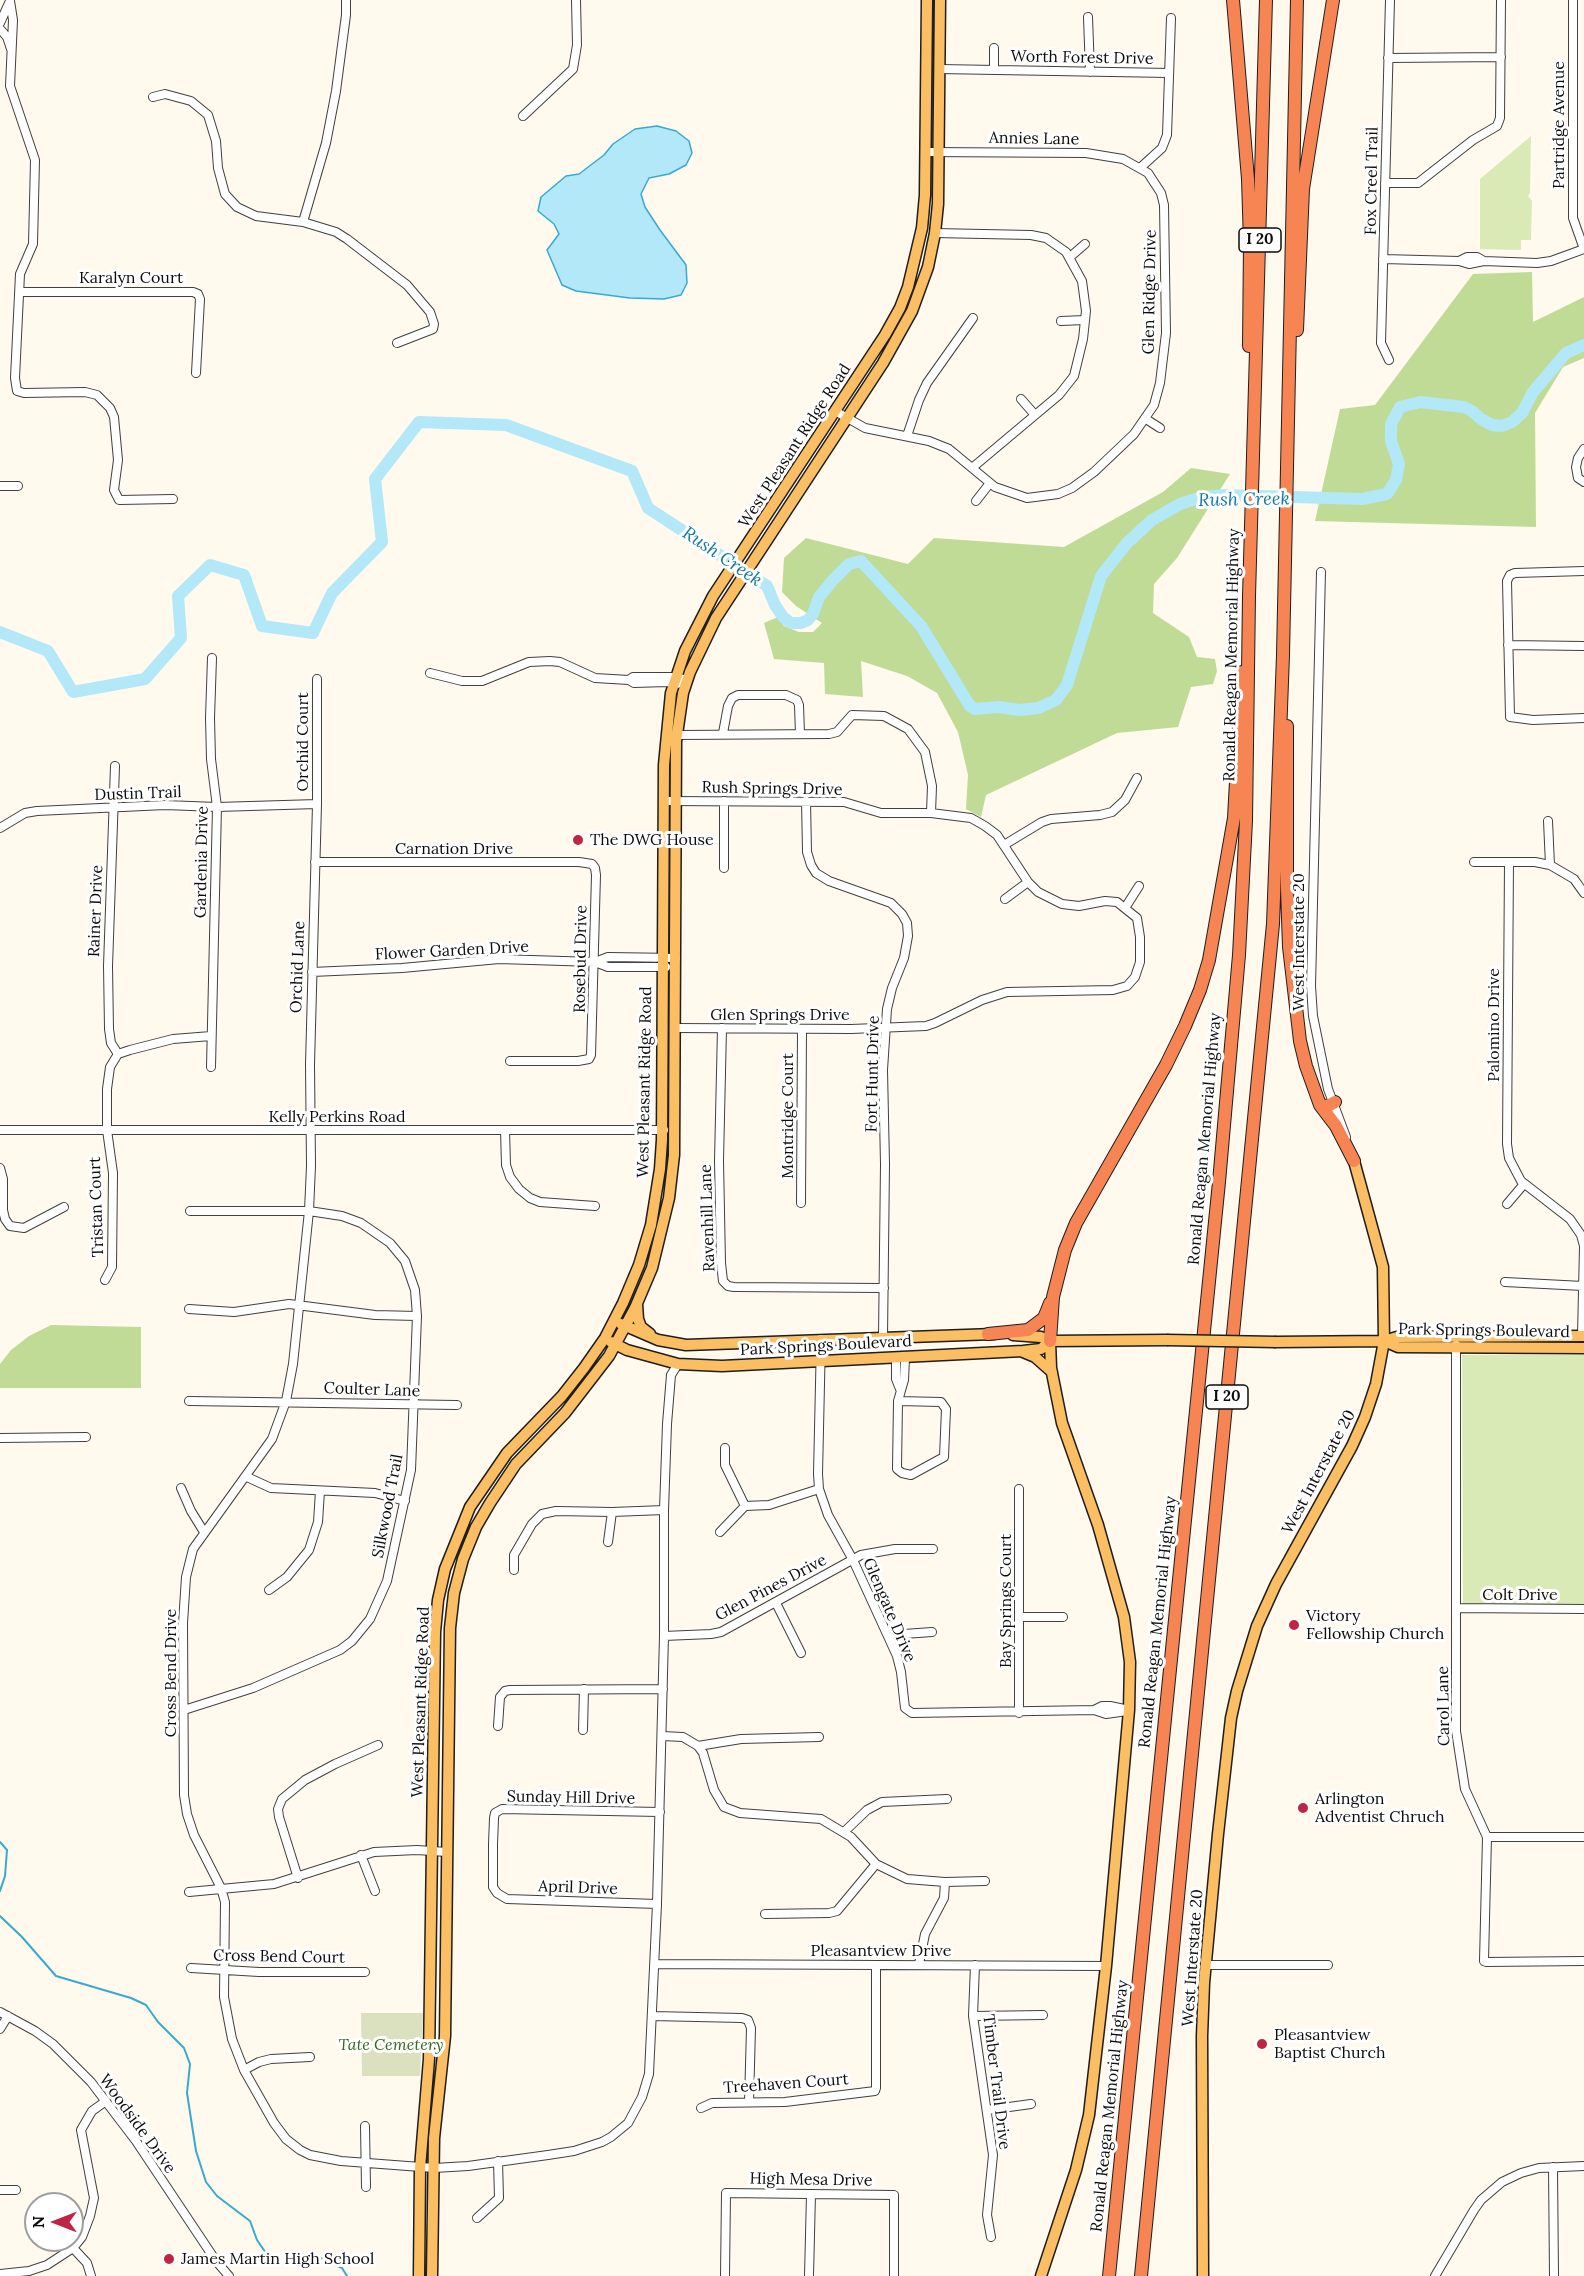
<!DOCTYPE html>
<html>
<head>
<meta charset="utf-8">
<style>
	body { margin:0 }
	#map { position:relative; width:1584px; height:2276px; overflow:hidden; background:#fff9ee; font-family:Lora,serif }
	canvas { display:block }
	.north { position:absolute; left:24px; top:2192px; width:60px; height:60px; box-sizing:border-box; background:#fff; border:2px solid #9e9e9e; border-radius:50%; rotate:270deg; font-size:16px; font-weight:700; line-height:24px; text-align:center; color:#0d0d0d }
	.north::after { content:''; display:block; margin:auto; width:21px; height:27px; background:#c02343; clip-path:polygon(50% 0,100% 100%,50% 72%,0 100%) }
</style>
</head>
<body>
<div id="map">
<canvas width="1584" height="2276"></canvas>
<div class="north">N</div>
</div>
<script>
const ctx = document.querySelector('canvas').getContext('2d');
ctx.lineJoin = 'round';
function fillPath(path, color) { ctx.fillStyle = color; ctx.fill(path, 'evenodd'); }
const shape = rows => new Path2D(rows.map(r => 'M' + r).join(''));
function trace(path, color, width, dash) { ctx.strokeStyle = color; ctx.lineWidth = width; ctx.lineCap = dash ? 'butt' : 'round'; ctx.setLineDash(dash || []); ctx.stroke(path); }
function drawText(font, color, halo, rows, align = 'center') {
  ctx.font = font + ' Lora,serif'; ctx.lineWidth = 6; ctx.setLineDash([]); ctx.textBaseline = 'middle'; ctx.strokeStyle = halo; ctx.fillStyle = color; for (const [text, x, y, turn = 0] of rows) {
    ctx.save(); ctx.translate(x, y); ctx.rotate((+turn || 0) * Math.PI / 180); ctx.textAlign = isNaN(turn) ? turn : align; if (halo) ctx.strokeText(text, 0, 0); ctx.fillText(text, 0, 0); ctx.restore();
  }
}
fillPath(shape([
	[1531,136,1530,193,1528,196,1532,201,1531,240,1521,240,1521,250,1480,249,1480,179],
	[1462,1355,1584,1355,1584,1605,1463,1606]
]), '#d9eab7');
fillPath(shape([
	[1532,272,1533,322,1584,297,1584,358,1563,367,1535,413,1536,527,1315,521,1340,409,1375,405,1473,274],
	[1191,468,1230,474,1177,558,1154,584,1153,613,1189,637,1197,657,1215,659,1217,671,1213,684,1191,687,1178,727,1117,733,986,795,981,817,966,809,968,775,958,732,937,693,907,676,861,661,863,697,825,694,824,663,774,659,764,623,778,617,784,626,799,632,813,632,822,623,796,606,782,592,784,558,806,538,908,564,934,538,1064,547,1163,492],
	[51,1325,141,1327,141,1388,0,1388,0,1364,11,1350,29,1336]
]), '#c0db96');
fillPath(shape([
	[361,2013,423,2013,420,2076,362,2076]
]), '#dbe1bf');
const water = shape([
	[657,126,676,131,689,141,692,153,686,165,669,174,649,178,641,194,645,207,660,230,686,265,687,283,681,295,664,299,630,298,576,291,562,285,547,250,559,234,554,224,538,211,541,197,566,176,579,174,604,155,613,144,635,129,657,126]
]);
fillPath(water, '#b2e8f7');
trace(water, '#37aad0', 1.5);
trace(shape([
	[0,1842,7,1850,5,1876,0,1891],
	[0,1916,22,1937,56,1976,131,1998,146,2005,158,2022,184,2048,190,2064,187,2093,196,2151,206,2182,217,2196,250,2221,257,2240,268,2256,279,2265,303,2257,316,2256,342,2268,347,2276]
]), '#37aad0', 2);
trace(shape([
	[0,632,48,651,73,692,145,679,181,638,178,596,210,565,244,575,262,626,313,633,332,593,382,542,375,479,419,422,506,425,632,471,648,508,767,586,775,605,783,617,791,623,801,623,808,620,813,614,819,597,833,580,849,564,861,561,921,626,970,706,975,709,999,707,1019,710,1038,708,1056,700,1067,685,1101,576,1127,543,1152,520,1180,504,1202,497,1225,495,1362,499,1387,494,1396,480,1399,464,1391,441,1391,424,1400,407,1420,402,1464,407,1472,411,1481,419,1492,425,1502,426,1512,422,1522,413,1533,392,1566,353,1584,345]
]), '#b2e8f7', 12);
const minor = shape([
	[1573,0,1573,218,1584,249],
	[10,1,13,20,10,86,35,160,33,244,20,274,15,378,17,391,24,393,85,392,97,395,110,408,114,417,118,460,114,490,119,500,173,499],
	[1088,17,1090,72],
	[0,23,9,3],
	[0,29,7,37,11,49],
	[994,48,994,70],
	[1388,58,1501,57],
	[939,69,1169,73],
	[153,97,165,94,191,101,208,115,216,141,218,168,225,194,237,207,256,216,303,222,336,232,347,239,407,285,430,312,434,324,433,329,397,343],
	[523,116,573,69,577,45,576,0],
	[1140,168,1162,148,1167,135,1171,18],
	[1385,183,1418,183,1473,140,1497,126,1500,118,1501,0],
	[303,222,326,143,336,91,346,15,346,0],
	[935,233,1031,235,1046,238,1066,252,1082,281,1086,311,1083,339,1074,376,1059,395,972,468],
	[1070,257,1085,244],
	[1383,259,1459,261,1467,257,1477,257,1484,261],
	[1459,261,1469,264,1484,261,1537,263,1551,261,1584,249],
	[20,292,193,292,198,294,200,299,196,373],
	[1061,321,1085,320],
	[1389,360,1381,343,1390,0],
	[1021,399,1035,415],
	[835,411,865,428,929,441,949,449,995,487,1027,498,1058,494,1072,488,1094,472,1134,434,1154,405,1160,383,1166,333,1164,205,1161,193,1148,173,1123,159,1086,153,925,152],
	[1146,419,1160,428],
	[907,436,919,400,927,383,973,318],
	[1584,449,1578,458,1576,467,1578,478,1584,482],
	[0,486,18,486],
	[976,501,990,483],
	[1584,571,1515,573,1510,575,1507,581,1510,717,1533,720,1584,718],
	[1321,572,1311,986,1313,1016,1328,1089,1346,1137],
	[1508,645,1584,646],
	[430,673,462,681,482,681,529,662,550,661,560,662,595,678,629,680,634,683,667,682,677,684],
	[317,679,317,804,310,1064,311,1166,309,1211,293,1364,286,1401,272,1439,193,1549,186,1577,183,1623,184,1795,187,1814,194,1835,221,1888,225,1902,224,1997,232,2039,244,2070,274,2123,286,2139,300,2150,310,2155,341,2161,434,2168,468,2166,548,2155,574,2151,602,2142,611,2137,628,2123,642,2097,649,2074,657,1904,664,1636,664,1510,667,1424,671,1375,678,1364],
	[629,680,633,677,675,677,687,680],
	[723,733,728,706,732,698,738,695,786,695,797,700,799,705,800,734],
	[677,735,829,734,837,732,852,715,884,716,908,729,925,752,932,786,931,813],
	[115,766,108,966,109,1029,111,1043,118,1054],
	[663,801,844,802,881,813,931,813,971,818,985,826,997,835,1028,882,1038,892,1062,904,1079,906,1105,901,1117,902,1137,918,1140,937,1140,962,1135,977,1127,986,1113,990,1007,992,982,1000,935,1023,926,1026,851,1029,676,1028],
	[724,801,724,868],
	[806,801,807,852,811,865,816,873,829,881,891,903,902,914,907,923,908,936,904,958,892,988,887,1009,883,1070,885,1164,883,1337],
	[1548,821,1550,865],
	[0,828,25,813,37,811,165,805,217,807,317,804],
	[1004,845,1042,822,1051,819,1100,815,1112,812,1125,800,1137,778],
	[315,862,579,862,592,864,595,868,596,875,591,1055,589,1059,578,1061,510,1061],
	[1474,862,1535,862,1550,865,1574,879,1584,893],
	[1509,862,1507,1144,1509,1158,1521,1181,1570,1219,1581,1235,1584,1246,1582,1336],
	[1005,899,1028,882],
	[1125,908,1139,886],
	[595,962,608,957,676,958],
	[312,972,402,968,499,959,595,962,608,967,666,967],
	[722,1028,719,1161,721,1263,723,1281,728,1286,734,1287,884,1288],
	[211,1067,217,807,211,759,210,718,212,658],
	[0,1130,664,1130],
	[505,1130,506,1165,510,1177,519,1189,530,1198,540,1202,595,1206],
	[0,1168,3,1179,3,1210,5,1219,10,1226,24,1228,64,1207],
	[801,1203,802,1029],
	[1507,1204,1524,1184],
	[105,1280,112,1267,113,1173,107,1130,107,1089,110,1067,118,1054,130,1050,173,1039,211,1036],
	[1505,1282,1583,1286],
	[189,1309,234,1312,289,1304,375,1315,417,1316],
	[821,1339,818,1474,819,1489,828,1515,853,1560,897,1656,901,1672,905,1708,912,1713,1094,1710,1102,1706,1110,1706,1129,1710],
	[1456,1345,1456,1731,1465,1789,1487,1837,1484,1961],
	[896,1358,896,1379,900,1389],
	[189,1401,457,1405],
	[898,1401,941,1402,946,1409,944,1457,911,1475,902,1473,897,1469,898,1401,904,1380,905,1358],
	[0,1438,86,1437],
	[725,1448,725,1465,745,1506],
	[247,1477,271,1488,375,1493,405,1501],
	[181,1488,191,1511,204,1532],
	[1019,1489,1019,1713],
	[745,1506,769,1505,819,1489],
	[720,1532,745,1506],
	[608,1542,612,1512],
	[514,1570,514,1555,532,1524,542,1514,556,1511,612,1512,664,1510],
	[269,1590,287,1577,309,1550,318,1522,320,1491],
	[776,1603,801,1653],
	[1457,1608,1584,1609],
	[1019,1617,1063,1617],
	[664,1636,711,1634,721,1632,861,1555,895,1549,933,1549],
	[890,1638,904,1634,932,1632],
	[184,1710,253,1688,340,1650,352,1641,370,1619,387,1581,411,1470,417,1316,415,1290,405,1261,390,1243,361,1223,342,1216,309,1211,190,1211],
	[1094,1710,1106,1714,1127,1711],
	[498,1726,500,1697,505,1691,510,1690,663,1689],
	[583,1730,584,1689],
	[662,1736,683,1737,698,1746,703,1753,714,1790,724,1807,740,1813,821,1819,851,1837,876,1864,907,1879,945,1882,985,1881],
	[698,1746,741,1739,819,1737],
	[844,1832,867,1810,882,1802,947,1799],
	[1487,1837,1584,1837],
	[361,1855,375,1891],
	[298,1878,279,1817,278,1809,282,1799,305,1780,335,1764,378,1745],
	[189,1892,274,1884,374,1852,417,1850,447,1852],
	[657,1904,507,1899,497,1893,493,1887,493,1844,494,1818,495,1813,502,1809,660,1812],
	[765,1914,829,1913,837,1911,876,1864],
	[1486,1962,1584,1961],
	[655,1964,1106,1966],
	[919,1964,925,1934,944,1898,945,1882],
	[975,1965,973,2016,993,2155,987,2215,991,2237],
	[1205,1965,1328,1965],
	[191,1968,259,1972,365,1972],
	[0,2012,35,2031,53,2044,91,2082,136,2141,216,2261,229,2276],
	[652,2016,742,2018,748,2020,751,2028,749,2102],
	[973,2016,1043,2015],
	[0,2029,8,2016],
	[244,2070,259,2062,271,2059,310,2057],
	[701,2108,712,2103,785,2102,875,2091,876,2088,876,1965],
	[987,2110,1031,2104],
	[365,2126,366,2187],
	[1553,2167,1554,2276],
	[0,2190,16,2190],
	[477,2218,499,2198,498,2161],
	[73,2248,87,2263,91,2276],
	[0,2274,29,2271,47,2265,73,2248,82,2237,90,2216,94,2198,81,2130,92,2111,106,2101],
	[725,2276,726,2193,894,2195,894,2276],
	[809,2276,811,2194],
	[1435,2276,1474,2210,1481,2200,1502,2182,1521,2173,1539,2168,1584,2166]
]);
const major = shape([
	[637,1304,638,1319,641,1327,650,1334],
	[621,1324,658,1340,686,1345,994,1334],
	[1013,1335,1041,1337,1050,1341,1167,1340],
	[1384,1341,1398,1347,1584,1348],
	[611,1342,627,1350,678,1364,722,1366,1023,1351,1041,1349,1050,1341],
	[1276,1342,1384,1341,1397,1337,1584,1336],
	[1023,1352,1035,1357,1052,1372],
	[419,2276,420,2168,429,2059,435,1632,438,1600,445,1569,470,1507,507,1453,562,1396,584,1368,605,1338,623,1303,639,1265,651,1225,660,1169,662,1140,664,765,671,693,685,651,713,596,885,335,900,308,908,287,922,228,925,195,927,0],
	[432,2276,434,2138,445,2036,450,1628,454,1593,463,1559,476,1527,490,1503,516,1464,565,1413,609,1356,635,1308,652,1268,669,1198,674,1155,676,741,683,693,690,672,716,618,883,363,912,311,928,267,935,233,938,204,940,0],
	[1041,2276,1076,2170,1089,2115,1106,1966,1129,1710,1130,1662,1124,1617,1098,1525,1062,1423,1051,1368,1050,1341],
	[1203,2276,1202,2036,1204,1983,1218,1834,1231,1718,1237,1691,1257,1626,1276,1584,1352,1446,1365,1417,1376,1384,1384,1341,1383,1267,1354,1161]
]);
const highway = shape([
	[1233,0,1248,179,1250,243,1249,346],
	[1297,330,1303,189,1333,0],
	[1287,726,1287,889,1289,947,1300,1041,1306,1066,1320,1105,1336,1126,1354,1161],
	[1320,1105,1328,1106,1335,1102],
	[988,1334,1028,1330,1044,1318,1050,1303],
	[1050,1341,1053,1297,1065,1250,1076,1223,1166,1065,1185,1026,1200,990,1209,960,1234,818,1242,672],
	[1109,2276,1219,1182,1239,955,1246,821,1249,596,1266,0],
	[1141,2276,1273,924,1283,655,1297,0]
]);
trace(minor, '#404040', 10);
trace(major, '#1e1e1e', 13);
trace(highway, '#1e1e1e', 14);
trace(minor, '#fff', 8);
trace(major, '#fbbe62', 10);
trace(highway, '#f78554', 12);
const majorBridge = shape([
	[1167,1340,1276,1342]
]);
trace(majorBridge, '#1e1e1e', 13, []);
trace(majorBridge, '#fbbe62', 10);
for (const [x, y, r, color] of [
	[578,840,6,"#c02343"],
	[1294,1625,6,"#c02343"],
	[1303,1808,6,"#c02343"],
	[1262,2044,6,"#c02343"],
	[169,2259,6,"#c02343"]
]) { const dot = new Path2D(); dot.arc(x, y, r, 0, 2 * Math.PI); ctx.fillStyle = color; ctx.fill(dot); trace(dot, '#fff', 2); }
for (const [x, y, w] of [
	[1260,240,42],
	[1227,1397,42]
]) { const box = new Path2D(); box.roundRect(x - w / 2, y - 12, w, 24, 4.5); ctx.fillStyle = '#fff'; ctx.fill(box); trace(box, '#0d0d0d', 1.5); }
drawText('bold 15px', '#0d0d0d', null, [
	["I 20",1260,240],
	["I 20",1227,1397]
]);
drawText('16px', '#0d0d0d', '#fff', [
	["Worth Forest Drive",1082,58,1],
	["Partridge Avenue",1559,125,-90],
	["Annies Lane",1034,139,1],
	["Fox Creel Trail",1372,181,-89],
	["Karalyn Court",131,278],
	["Glen Ridge Drive",1150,292,-89],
	["West Pleasant Ridge Road",795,446,-57],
	["Ronald Reagan Memorial Highway",1232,655,-89],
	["Orchid Court",303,742,-90],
	["Rush Springs Drive",772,789,1],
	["Dustin Trail",138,794,-2],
	["Carnation Drive",454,849],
	["Gardenia Drive",202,862,-89],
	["Rainer Drive",96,911,-88],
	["West Interstate 20",1299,942,-90],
	["Flower Garden Drive",452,951,-3],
	["Rosebud Drive",581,959,-89],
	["Orchid Lane",298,967,-88],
	["Glen Springs Drive",780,1015],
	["Palomino Drive",1494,1025,-90],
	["Fort Hunt Drive",873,1074,-89],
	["West Pleasant Ridge Road",645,1082,-89],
	["Montridge Court",788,1116,-90],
	["Kelly Perkins Road",337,1117],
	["Ronald Reagan Memorial Highway",1205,1139,-85],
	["Tristan Court",97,1207,-92],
	["Ravenhill Lane",708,1218,-92],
	["Park Springs Boulevard",1484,1331,1],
	["Park Springs Boulevard",826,1346,-3],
	["Coulter Lane",372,1390,2],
	["West Interstate 20",1319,1472,-62],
	["Silkwood Trail",388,1506,-79],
	["Glen Pines Drive",771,1588,-28],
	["Colt Drive",1520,1595],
	["Bay Springs Court",1006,1601,-90],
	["Glengate Drive",889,1610,67],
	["Ronald Reagan Memorial Highway",1158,1622,-84],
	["Cross Bend Drive",171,1673,-90],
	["West Pleasant Ridge Road",421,1702,-88],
	["Carol Lane",1444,1706,-91],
	["Sunday Hill Drive",571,1798,1],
	["April Drive",578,1888,2],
	["Pleasantview Drive",881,1951],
	["Cross Bend Court",279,1957,1],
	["West Interstate 20",1193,1958,-86],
	["Timber Trail Drive",996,2082,83],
	["Treehaven Court",786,2084,-4],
	["Ronald Reagan Memorial Highway",1110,2106,-84],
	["Woodside Drive",137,2124,54],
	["High Mesa Drive",811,2180,1]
]);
drawText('16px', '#0d0d0d', '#fff', [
	["The DWG House",590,840],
	["Victory",1306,1616],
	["Fellowship Church",1306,1634],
	["Arlington",1315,1799],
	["Adventist Chruch",1315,1817],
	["Pleasantview",1274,2035],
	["Baptist Church",1274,2053],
	["James Martin High School",181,2259]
], 'left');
drawText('italic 16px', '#37671c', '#fff', [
	["Tate Cemetery",391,2045]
]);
drawText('italic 18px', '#147aa2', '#fff', [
	["Rush Creek",1244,500,-1],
	["Rush Creek",722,557,34]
]);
</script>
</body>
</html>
